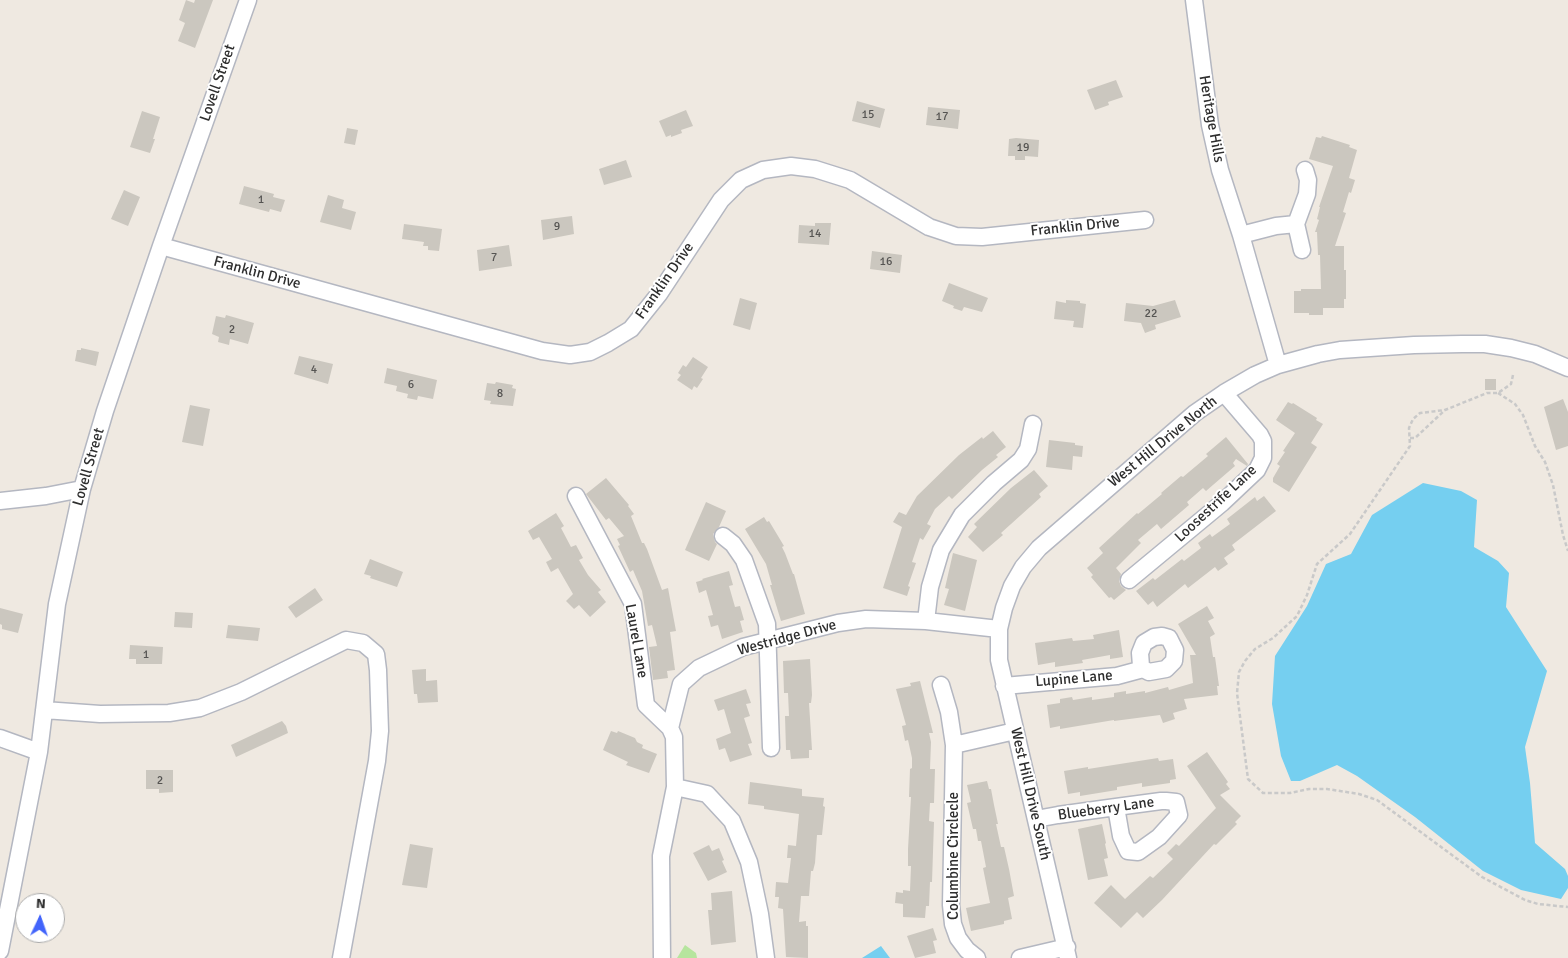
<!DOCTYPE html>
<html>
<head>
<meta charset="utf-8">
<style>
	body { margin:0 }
	#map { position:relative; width:1568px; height:958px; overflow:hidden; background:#efe9e1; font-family:Signika,sans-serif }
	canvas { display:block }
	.north { position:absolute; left:15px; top:893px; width:50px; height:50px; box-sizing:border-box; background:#fff; border:1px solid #ababab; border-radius:50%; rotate:3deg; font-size:14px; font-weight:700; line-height:20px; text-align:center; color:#2e2e2e }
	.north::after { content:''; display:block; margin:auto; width:18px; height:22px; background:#4264fb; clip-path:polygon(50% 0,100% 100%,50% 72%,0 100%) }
</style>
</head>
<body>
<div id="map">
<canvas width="1568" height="958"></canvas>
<div class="north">N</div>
</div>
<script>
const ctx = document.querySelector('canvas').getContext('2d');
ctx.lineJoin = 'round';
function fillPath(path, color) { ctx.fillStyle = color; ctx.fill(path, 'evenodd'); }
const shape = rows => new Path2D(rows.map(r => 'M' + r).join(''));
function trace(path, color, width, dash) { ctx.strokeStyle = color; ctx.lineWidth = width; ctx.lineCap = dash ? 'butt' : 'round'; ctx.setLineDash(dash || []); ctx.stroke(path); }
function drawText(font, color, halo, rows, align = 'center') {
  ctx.font = font + ' Signika,sans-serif'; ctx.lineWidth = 4; ctx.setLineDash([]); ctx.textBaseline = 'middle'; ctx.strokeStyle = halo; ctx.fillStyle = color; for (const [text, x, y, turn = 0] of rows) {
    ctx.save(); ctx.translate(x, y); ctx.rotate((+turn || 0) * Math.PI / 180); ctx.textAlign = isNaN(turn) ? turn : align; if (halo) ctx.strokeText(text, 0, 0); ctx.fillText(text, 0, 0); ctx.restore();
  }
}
fillPath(shape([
	[685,945,696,953,697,958,677,958]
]), '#b6e59e');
fillPath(shape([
	[1423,483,1461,491,1477,500,1474,547,1498,561,1509,573,1506,607,1547,671,1525,747,1530,783,1535,843,1565,869,1568,876,1568,888,1561,899,1521,890,1483,871,1415,817,1357,776,1337,765,1300,781,1291,781,1281,756,1272,704,1275,656,1307,606,1326,564,1351,554,1372,515],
	[881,946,890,958,862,958]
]), '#75cff0');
fillPath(shape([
	[186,0,194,3,195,0,213,0,195,48,178,41,185,23,179,20],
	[1116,80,1123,97,1108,102,1109,105,1095,110,1087,90],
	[857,101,885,109,880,128,852,121],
	[928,107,960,110,958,129,926,125],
	[686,110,693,126,681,130,682,133,671,137,671,135,666,137,659,121],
	[142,111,160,117,153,139,155,139,150,153,130,147],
	[347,128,358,130,355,145,344,143],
	[1322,136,1350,145,1349,147,1357,150,1349,178,1355,180,1351,193,1349,192,1343,212,1346,213,1335,246,1344,246,1344,270,1346,270,1346,299,1344,299,1344,308,1323,308,1323,315,1309,315,1309,313,1294,313,1294,291,1301,291,1301,289,1321,289,1320,255,1318,255,1317,232,1315,232,1319,220,1317,219,1320,207,1319,207,1333,166,1309,159,1316,137,1321,138],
	[1016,138,1039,140,1038,157,1025,156,1025,160,1015,160,1015,156,1008,156,1009,139],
	[626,160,632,177,604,185,599,169],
	[244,186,274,194,273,197,285,200,281,212,270,209,269,212,239,204],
	[124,190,140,197,128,226,111,219],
	[328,195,344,200,342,208,356,212,351,230,320,222],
	[572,216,574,234,543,240,541,220],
	[815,223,831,223,829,245,798,243,799,225,815,226],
	[404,224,442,229,439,251,428,250,428,246,423,246,424,242,402,239],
	[509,245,512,266,479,271,477,250],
	[872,251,902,255,900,273,870,269],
	[949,283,988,298,982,312,964,307,962,311,953,308,954,306,942,301],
	[740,298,757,303,750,330,733,325],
	[1066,300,1080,301,1080,303,1086,304,1083,328,1073,327,1074,321,1054,319,1056,301,1066,303],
	[1175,300,1181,317,1155,325,1156,329,1145,333,1141,323,1124,321,1126,303,1153,306],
	[226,315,254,323,248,344,230,339,229,345,218,342,219,337,212,334,216,316,225,318],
	[81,348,99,352,96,366,75,361,77,350,81,350],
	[299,356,333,364,328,384,294,374],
	[693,357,708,367,701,378,703,379,697,388,694,386,692,390,677,380,681,375,678,373,683,365,686,367],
	[387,368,437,380,433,399,418,396,417,400,407,398,408,394,396,391,397,386,384,383],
	[1485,379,1496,379,1496,390,1485,390],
	[496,382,513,385,512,388,516,389,513,406,490,404,491,401,484,400,487,383,495,384],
	[1563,399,1568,412,1568,446,1556,450,1544,407],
	[1288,402,1292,404,1293,403,1317,418,1316,420,1323,424,1311,443,1317,447,1289,492,1273,482,1273,478,1280,466,1277,464,1285,452,1283,451,1295,433,1276,420],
	[190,405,210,409,203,446,182,442],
	[993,431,1006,447,996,455,998,457,982,470,952,499,949,496,935,509,927,524,931,526,923,540,920,538,912,562,916,563,908,586,910,587,907,596,883,588,902,527,893,522,899,512,906,515,917,496,959,455,982,437,983,439],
	[1226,437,1248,464,1247,466,1236,459,1233,463,1235,466,1206,491,1203,488,1187,502,1189,505,1161,529,1157,524,1138,540,1141,543,1116,568,1121,574,1119,581,1121,586,1126,590,1114,600,1111,597,1109,598,1091,577,1093,575,1087,568,1103,553,1099,548,1137,513,1138,514,1162,494,1161,493,1181,476,1183,477,1208,456,1206,454],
	[1049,440,1075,443,1075,445,1083,446,1082,457,1073,456,1072,470,1046,467],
	[1034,470,1048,486,1039,494,1041,497,1001,533,1003,535,983,552,968,537,977,527,974,524,1011,488],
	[606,478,629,505,628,506,634,514,631,516,642,543,644,543,647,549,662,590,668,588,676,631,670,632,675,670,667,671,668,678,653,680,649,647,657,646,652,625,648,626,642,591,633,570,630,572,618,546,620,545,617,539,624,536,609,518,606,520,586,494],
	[1264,496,1276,511,1232,545,1235,550,1224,558,1228,564,1218,571,1215,567,1188,588,1185,584,1157,607,1153,601,1148,605,1136,591,1153,578,1155,580,1182,559,1184,561,1201,548,1198,543,1210,534,1212,537,1230,524,1227,519,1255,497,1257,501],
	[706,502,726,511,719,527,713,534,715,542,717,544,709,561,685,550],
	[556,513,564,526,561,528,571,547,576,545,583,558,579,560,588,575,601,590,598,592,606,602,590,617,579,605,574,609,566,601,573,594,558,568,551,572,546,562,552,559,539,537,533,540,528,531],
	[764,517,767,522,769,521,784,546,782,547,785,553,793,574,794,574,805,614,781,621,770,585,772,585,766,564,745,529],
	[953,553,977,560,965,611,944,605,949,589,945,588],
	[370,559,403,572,397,587,370,578,371,576,364,574],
	[729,571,733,585,729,586,735,607,740,606,744,620,740,621,743,632,722,639,718,625,711,627,708,616,713,615,706,590,699,593,696,582,703,580,702,579],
	[315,588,323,600,296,618,288,607],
	[1207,606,1214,618,1208,621,1215,634,1210,637,1213,657,1215,657,1219,686,1217,686,1218,695,1184,699,1187,709,1173,713,1175,719,1163,723,1160,715,1114,721,1114,720,1060,729,1060,726,1050,728,1047,705,1060,703,1060,699,1072,697,1073,700,1092,697,1092,700,1114,697,1114,693,1126,691,1126,694,1145,691,1145,693,1168,687,1169,690,1193,683,1190,655,1196,655,1178,624],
	[0,608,23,614,18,633,2,629,2,625,0,624],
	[175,612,193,613,192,628,174,627],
	[228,625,260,628,258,641,226,638],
	[1119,630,1123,657,1110,659,1110,655,1082,660,1083,663,1055,667,1055,662,1038,665,1035,643,1072,638,1073,641,1094,639,1093,635],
	[130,645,163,647,162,664,136,664,136,659,129,659],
	[810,659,812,695,811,703,809,703,812,750,809,750,809,758,791,759,790,750,786,750,785,716,789,716,788,693,784,693,783,661],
	[426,669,426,681,437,680,438,702,418,703,417,694,414,694,412,670],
	[920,681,933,733,929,733,931,742,930,769,935,769,934,803,930,803,929,821,934,822,932,882,930,882,929,906,926,906,925,918,903,917,903,904,895,903,896,892,903,893,903,890,910,891,911,866,908,866,908,849,911,797,909,797,910,769,912,768,912,758,908,740,905,741,902,726,906,725,896,689,911,686,910,683],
	[746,689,751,703,746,704,750,716,744,718,752,743,748,744,752,755,730,762,725,748,719,750,716,739,731,733,724,709,718,711,714,700],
	[282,721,286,726,288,733,236,757,231,745],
	[611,731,617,733,618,731,635,738,637,742,643,745,642,748,657,754,649,773,626,765,628,762,603,750],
	[1207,752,1228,782,1226,784,1230,789,1220,795,1241,816,1235,822,1237,824,1216,845,1214,844,1162,900,1143,918,1137,912,1121,928,1094,903,1111,885,1125,899,1150,876,1153,878,1173,859,1167,853,1176,844,1179,846,1216,808,1187,766],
	[1158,758,1159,761,1173,759,1176,779,1170,780,1170,783,1142,787,1142,783,1117,787,1117,790,1080,796,1080,792,1068,794,1064,771,1088,767,1088,769],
	[146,770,173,770,173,792,159,793,159,789,146,789],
	[987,781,989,789,991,789,994,805,998,824,996,824,1001,847,1004,847,1009,869,1014,896,1008,898,1012,919,1004,921,1004,924,971,931,966,908,990,903,983,868,986,867,981,841,978,841,976,829,973,829,967,803,971,802,967,785],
	[750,782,802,789,802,796,824,798,823,806,825,807,822,835,817,835,815,863,813,871,811,871,809,896,801,896,799,922,806,921,806,926,808,926,808,958,786,957,783,909,778,908,779,897,775,897,776,882,788,883,791,858,787,858,788,845,796,846,799,814,764,809,764,806,748,804],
	[1102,824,1106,843,1105,844,1108,858,1104,859,1108,876,1088,880,1078,829],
	[410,844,433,848,427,888,402,885],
	[709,845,712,851,719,848,724,860,722,861,727,872,708,881,693,853],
	[732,891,736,942,711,945,708,910,712,910,711,893],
	[933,928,937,940,933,941,936,953,915,958,907,936]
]), '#cbc7bf');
const minor = shape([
	[1194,0,1210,125,1220,170,1241,235,1278,365],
	[1296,224,1302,250],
	[1241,235,1276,226,1296,224,1307,194,1308,180,1305,170],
	[161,246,542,351,570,355,590,352,608,343,631,329,659,294,721,200,741,180,763,170,791,166,815,169,850,180,929,227,956,236,982,237,1145,220],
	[576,496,633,604,646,705,670,728],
	[0,501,46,496,82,489],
	[723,536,733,544,744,560,767,624,771,748],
	[1129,580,1222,503,1257,470,1263,458,1263,441,1260,435,1224,393],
	[926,621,930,587,941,550,962,515,994,483,1021,460,1028,449,1033,424],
	[941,685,949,712,954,745],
	[1004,686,1117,676,1143,669,1149,672,1166,669,1174,661,1175,650,1169,638,1162,636,1154,637,1144,643,1140,653,1141,666,1143,669],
	[44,710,100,714,169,713,200,708,241,692,346,640,363,643,376,654,378,670,380,731,377,761,341,958],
	[0,738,39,752],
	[675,787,707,794,732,821,749,862,760,914,766,958],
	[1036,819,1058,815,1116,807,1161,801,1166,801,1176,802,1179,815,1159,837,1138,852,1128,851,1121,836,1116,807],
	[0,951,39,752,57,604,82,489,105,411,161,246,248,0],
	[662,958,661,856,675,787,674,737,670,728,681,684,699,668,743,647,838,623,866,619,926,621,999,629],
	[977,958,967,950,958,938,953,924,951,905,954,745,1015,731],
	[1020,958,1067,947],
	[1068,958,999,660,999,629,1004,608,1012,586,1023,567,1039,548,1195,413,1224,393,1255,375,1278,365,1318,354,1340,350,1414,345,1462,344,1485,344,1511,348,1535,354,1568,368]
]);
trace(minor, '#b4b7c1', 19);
trace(shape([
	[1513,375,1511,384,1498,393,1487,393,1445,410,1420,413,1413,419,1409,428,1410,446,1350,534,1317,564,1307,595,1297,616,1273,638,1255,649,1245,661,1239,672,1237,693,1248,779,1263,793,1290,793,1309,789,1327,789,1359,794,1377,800,1482,877,1525,900,1538,904,1568,907],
	[1498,393,1515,404,1523,415,1535,446,1545,462,1553,485,1563,535,1568,551],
	[1410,438,1415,438,1445,410]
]), '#c9c9c9', 2.5, [4, 2.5]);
trace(minor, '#fff', 16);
drawText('12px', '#555452', null, [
	["15",868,115],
	["17",942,117],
	["19",1023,148],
	["1",261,200],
	["9",557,227],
	["14",815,234],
	["7",494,258],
	["16",886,262],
	["22",1151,314],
	["2",232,330],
	["4",314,370],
	["6",411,385],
	["8",500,394],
	["1",146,655],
	["2",160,781]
]);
drawText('15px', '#2e2e2e', '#fff', [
	["Lovell Street",218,83,-71],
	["Heritage Hills",1211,119,80],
	["Franklin Drive",1075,227,-6],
	["Franklin Drive",257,273,15],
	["Franklin Drive",665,281,-55],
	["West Hill Drive North",1163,442,-39],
	["Lovell Street",89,467,-74],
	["Loosestrife Lane",1216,504,-43],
	["Westridge Drive",787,638,-15],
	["Laurel Lane",636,641,80],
	["Lupine Lane",1074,679,-5],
	["West Hill Drive South",1030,794,77],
	["Blueberry Lane",1106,809,-8],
	["Columbine Circlecle",954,856,-90]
]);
</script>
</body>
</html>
